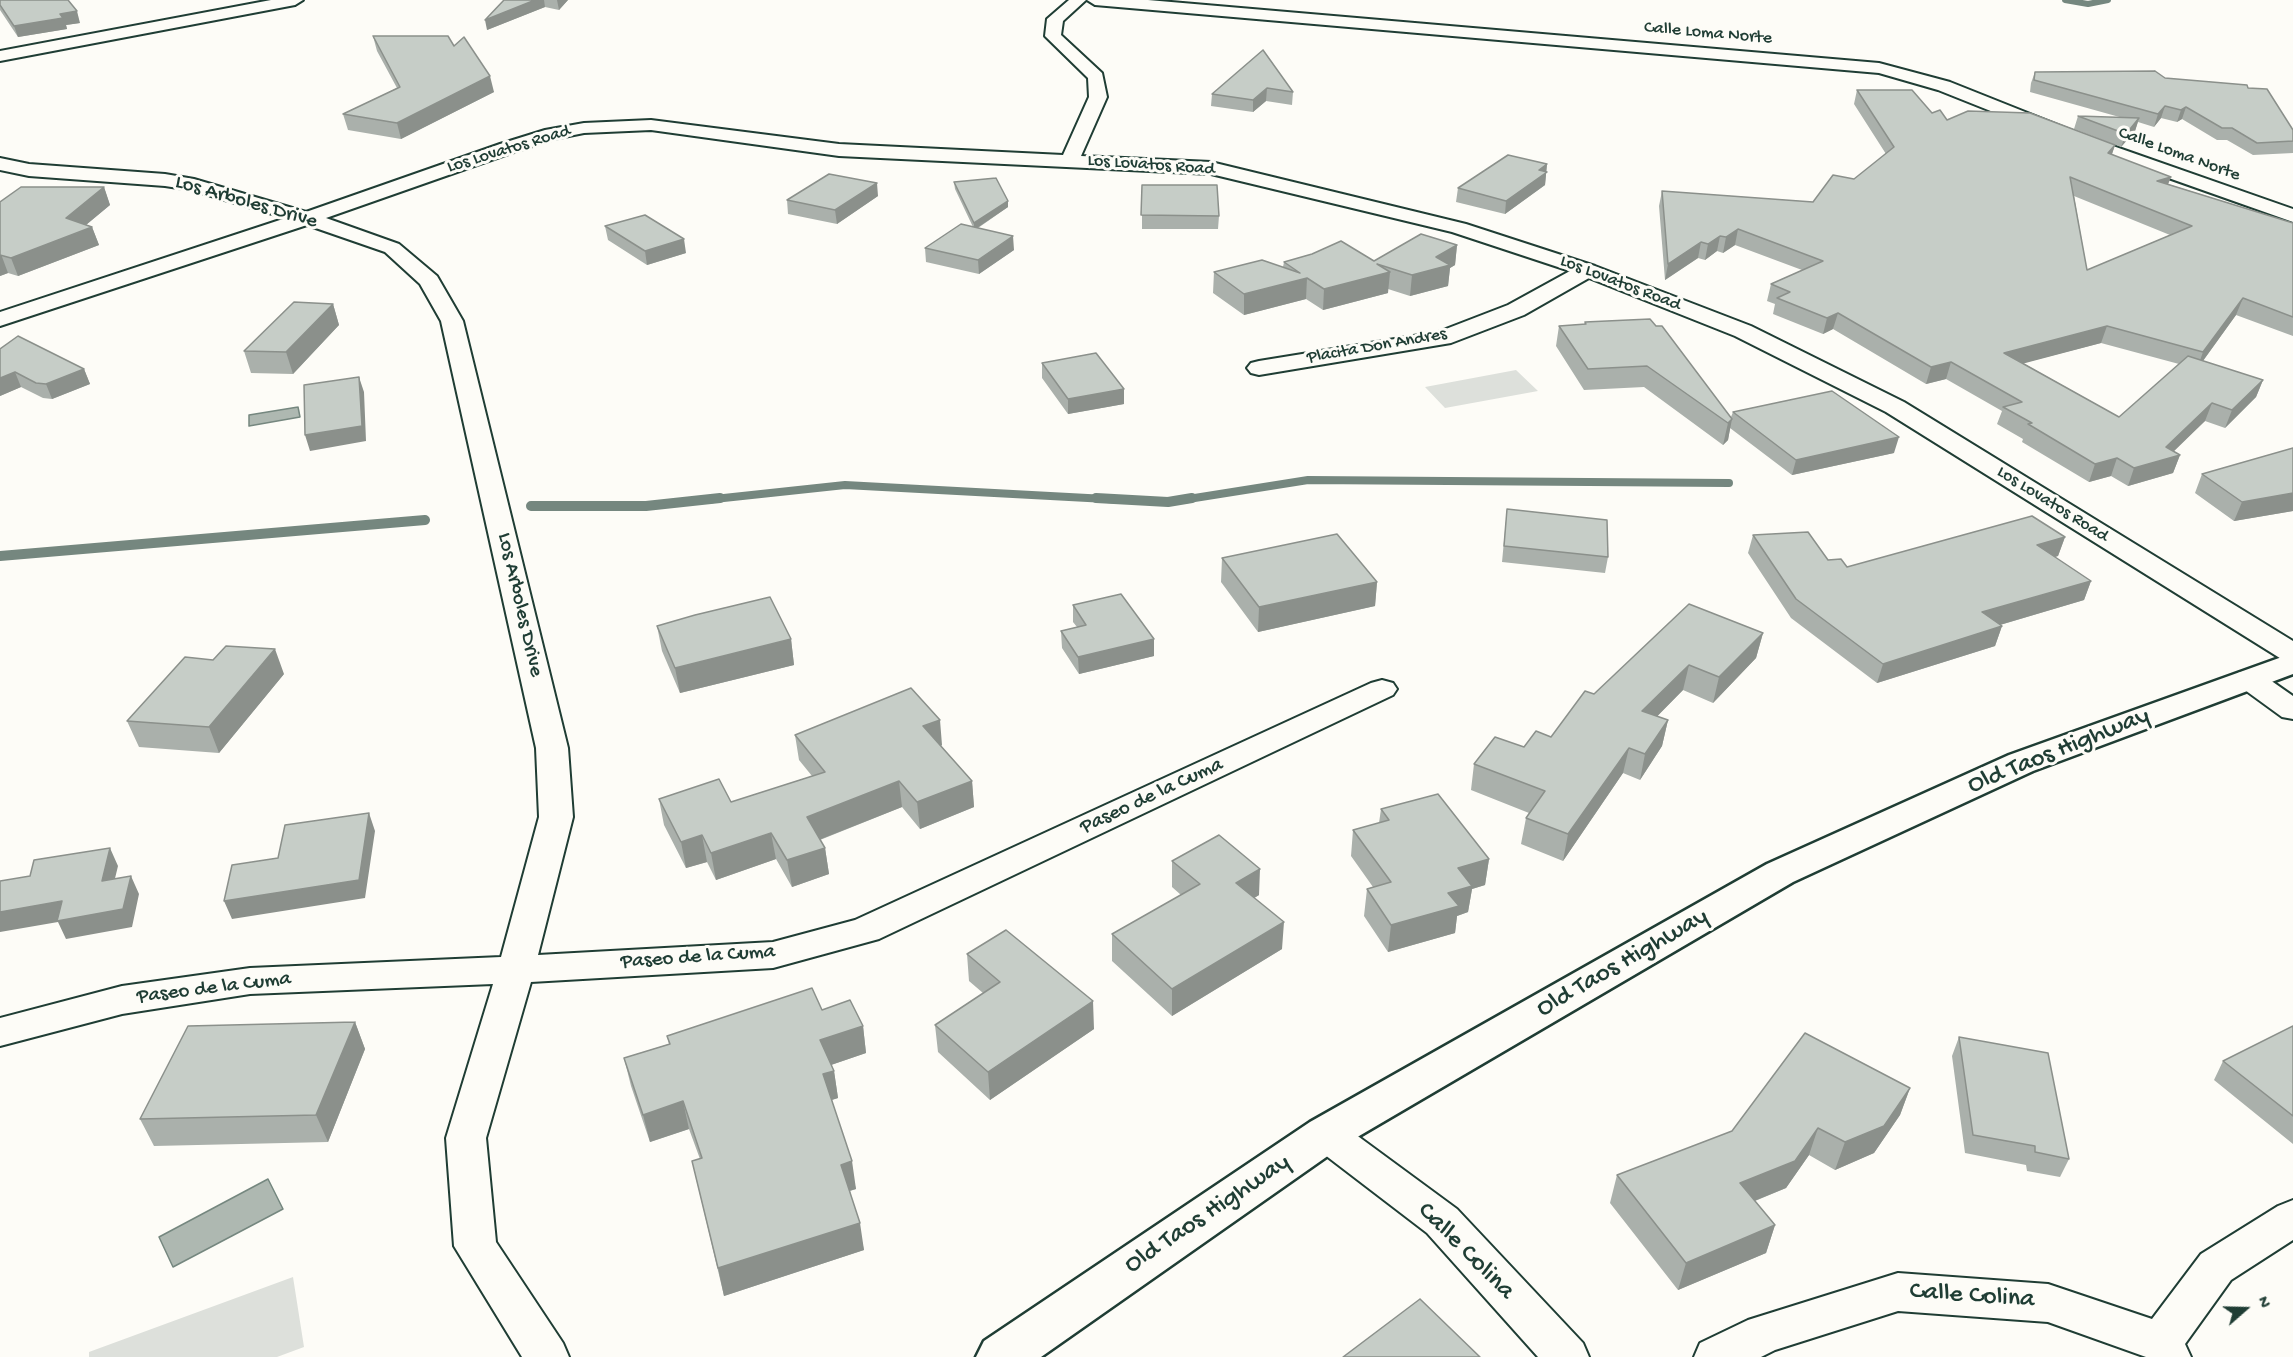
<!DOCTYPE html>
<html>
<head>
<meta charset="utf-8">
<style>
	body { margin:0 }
	#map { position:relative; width:2293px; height:1357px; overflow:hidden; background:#fdfcf7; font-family:"Gochi Hand",sans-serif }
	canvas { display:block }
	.north { position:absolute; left:2215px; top:1279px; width:60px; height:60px; -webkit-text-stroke:4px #fdfcf7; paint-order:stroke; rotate:70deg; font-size:16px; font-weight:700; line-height:24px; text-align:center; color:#1f3d34 }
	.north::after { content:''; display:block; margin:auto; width:21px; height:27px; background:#1f3d34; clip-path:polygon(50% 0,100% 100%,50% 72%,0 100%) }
</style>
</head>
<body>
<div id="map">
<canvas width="2293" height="1357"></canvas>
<div class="north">N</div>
</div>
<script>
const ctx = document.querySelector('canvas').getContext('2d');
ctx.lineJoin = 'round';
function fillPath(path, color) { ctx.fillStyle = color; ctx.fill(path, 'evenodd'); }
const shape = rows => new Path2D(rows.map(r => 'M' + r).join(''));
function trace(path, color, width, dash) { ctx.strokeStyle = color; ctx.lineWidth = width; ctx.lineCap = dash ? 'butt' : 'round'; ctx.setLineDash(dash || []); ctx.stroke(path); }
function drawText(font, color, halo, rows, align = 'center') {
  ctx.font = font + ' "Gochi Hand",sans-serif'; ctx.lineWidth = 6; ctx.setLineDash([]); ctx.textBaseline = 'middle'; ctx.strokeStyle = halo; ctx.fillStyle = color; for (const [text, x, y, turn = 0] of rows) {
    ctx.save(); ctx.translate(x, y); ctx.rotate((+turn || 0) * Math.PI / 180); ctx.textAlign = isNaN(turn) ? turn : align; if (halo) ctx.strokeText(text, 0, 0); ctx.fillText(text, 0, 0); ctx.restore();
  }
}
fillPath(shape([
	[1516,370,1538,391,1445,408,1425,387],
	[293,1277,304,1347,277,1357,89,1357,89,1352]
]), '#dde0db');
const water = shape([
	[298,407,300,417,249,426,249,415,298,407],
	[268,1179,283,1209,173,1267,159,1237,268,1179]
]);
fillPath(water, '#aeb8b1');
trace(water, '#75877f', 1.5);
trace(shape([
	[2065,0,2088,4,2108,0]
]), '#75877f', 6);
trace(shape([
	[705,500,845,485,1125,500],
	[1182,500,1308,480,1729,483]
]), '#75877f', 8);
trace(shape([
	[1096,498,1168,502,1192,498],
	[531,506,646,506,720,498],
	[0,556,425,520]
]), '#75877f', 10);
const minor = shape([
	[271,0,303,0,295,5,0,61,0,51,271,0],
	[1069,0,1086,0,1063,21,1061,35,1102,73,1107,97,1081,156,1211,162,1466,224,1595,266,1751,326,1904,402,2293,641,2293,663,2283,660,1886,412,1735,336,1589,278,1524,315,1451,343,1259,375,1251,373,1247,368,1251,363,1259,361,1438,332,1508,305,1570,271,1452,232,1211,174,839,156,651,130,584,133,554,139,514,152,326,218,399,244,437,276,463,321,568,748,573,817,538,955,773,942,855,920,1371,683,1382,680,1393,683,1397,689,1393,695,879,939,773,968,531,982,486,1138,496,1242,563,1343,569,1357,522,1357,454,1246,446,1138,493,984,250,994,122,1014,0,1046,0,1018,122,986,250,968,501,957,539,817,536,748,441,321,420,284,385,252,307,225,0,326,0,312,286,218,191,190,165,186,29,176,0,170,0,158,29,164,165,174,194,179,306,212,500,144,545,130,584,123,651,120,839,144,1063,155,1089,97,1088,78,1045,36,1047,19,1069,0],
	[1087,0,1148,0,1879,63,1950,82,2093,139,2293,209,2293,222,2081,147,1938,90,1879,73,1095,5,1087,0],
	[2249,670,2260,673,2293,696,2293,719,2282,717,2238,685,2234,679,2238,673,2249,670],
	[1326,1118,1340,1123,1457,1209,1583,1343,1589,1357,1538,1357,1427,1233,1312,1145,1306,1134,1312,1123,1326,1118],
	[2293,1200,2293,1240,2231,1280,2185,1344,2191,1357,2146,1357,2048,1322,1898,1311,1775,1350,1761,1357,1694,1357,1700,1343,1748,1320,1898,1273,2048,1284,2152,1319,2201,1254,2278,1206,2293,1200]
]);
const tertiary = shape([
	[2293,653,2293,674,2033,771,1793,882,1342,1146,1041,1357,976,1357,984,1341,1310,1122,1767,864,2009,755,2293,653]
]);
trace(minor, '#1f3d34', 4);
trace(tertiary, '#1f3d34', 5);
fillPath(minor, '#fdfcf7');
fillPath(tertiary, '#fdfcf7');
fillPath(shape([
	[0,0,80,23,66,25,67,29,18,37,0,10],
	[504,0,568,0,559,10,545,7,487,30],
	[373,36,454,46,494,92,401,139,348,130,343,114,397,88,377,51],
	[1263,50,1293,92,1292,105,1266,101,1253,112,1211,106,1212,94],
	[2035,72,2165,78,2248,88,2293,130,2293,153,2253,155,2227,140,2217,140,2182,119,2177,122,2161,118,2154,127,2138,122,2135,131,2121,147,2074,129,2078,116,2123,118,2030,92,2031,83],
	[1857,90,1932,113,1947,120,2115,145,2112,154,2168,184,2293,223,2293,336,2236,315,2203,361,2263,380,2256,397,2225,428,2205,421,2173,451,2180,455,2173,473,2128,486,2111,476,2089,482,2022,442,2023,439,1997,424,2002,411,1946,379,1926,384,1833,329,1823,334,1773,314,1775,304,1767,301,1771,284,1802,270,1735,245,1723,253,1717,251,1705,260,1698,258,1665,280,1659,206,1662,191,1813,202,1854,179,1886,154,1854,104],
	[2074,196,2170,235,2087,270],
	[2101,343,2179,364,2119,417,2023,363],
	[1547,164,1545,185,1505,214,1456,202,1458,188],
	[954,182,1008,207,978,228,1014,250,979,274,926,262,925,248,973,227,955,189],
	[1142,185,1219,216,1218,229,1142,229],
	[104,187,110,205,86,225,92,227,99,245,18,276,8,273,0,276,0,202],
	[878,196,837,224,788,214,787,200],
	[605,226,686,253,647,265,608,240],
	[1457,245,1455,265,1450,268,1448,286,1410,296,1388,289,1388,293,1323,310,1306,299,1244,315,1213,293,1214,272,1283,267,1284,262,1374,261],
	[333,304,339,325,293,374,251,373,244,351],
	[1585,322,1731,417,1733,412,1894,453,1792,475,1730,428,1728,440,1723,445,1644,387,1584,390,1556,346,1559,326,1584,324],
	[0,349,84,369,90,384,52,399,43,398,21,387,0,396],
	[1042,363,1124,389,1124,404,1068,414,1042,378],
	[2293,448,2293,511,2234,521,2195,493,2202,474],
	[1507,509,1608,557,1605,573,1502,562],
	[1753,535,1847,567,2065,537,2058,556,2055,557,2091,581,2084,600,2000,625,2002,626,1995,646,1877,683,1791,618,1748,553],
	[1222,558,1377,582,1375,606,1258,632,1221,582],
	[1073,605,1154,656,1079,674,1062,648,1061,631,1077,627,1073,622],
	[657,626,791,639,794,665,680,693,662,651],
	[1763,633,1756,658,1713,703,1683,690,1657,716,1668,720,1662,746,1640,780,1623,773,1563,861,1521,844,1526,818,1529,813,1471,790,1474,764,1551,737,1594,694],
	[284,674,219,753,139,747,127,721],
	[795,735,942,745,941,746,972,781,974,807,920,829,902,807,820,840,825,848,829,874,792,887,776,859,716,880,707,862,686,868,664,825,659,799,731,802,812,776,799,760],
	[1381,809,1489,859,1485,885,1472,889,1468,912,1457,916,1455,933,1388,952,1364,916,1367,889,1373,887,1351,856,1353,830,1379,823],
	[1172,861,1259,895,1254,898,1282,949,1172,1016,1112,961,1112,934,1181,895,1172,887],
	[967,954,1094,1029,990,1100,938,1052,935,1025,983,993,969,981],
	[822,1010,863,1026,866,1053,831,1065,834,1071,838,1098,832,1100,856,1189,850,1191,864,1250,724,1296,692,1161,700,1159,689,1129,650,1142,631,1086,624,1058,669,1044,667,1036],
	[355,1022,365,1049,328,1142,154,1146,140,1119],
	[2293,1026,2293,1144,2214,1080,2223,1061],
	[1959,1037,2069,1159,2060,1177,2027,1171,2026,1165,1965,1153,1952,1056],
	[1910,1088,1900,1115,1874,1153,1835,1170,1809,1155,1786,1188,1755,1201,1775,1225,1766,1253,1678,1290,1610,1203,1617,1175]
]), '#aab0ab');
fillPath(shape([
	[535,0,544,0,545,7,487,30,485,20],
	[557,0,568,0,559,10],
	[77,11,80,23,66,25,67,29,18,37,14,26,60,14],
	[490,76,494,92,401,139,397,123],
	[1267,88,1266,101,1253,112,1253,100],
	[2165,106,2161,118,2154,127,2158,114],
	[2186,107,2182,119,2177,122,2181,110],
	[2139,118,2135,131,2121,147,2126,134],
	[2115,145,2110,160,2108,153],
	[1547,164,1545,185,1505,214,1506,201,1539,170],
	[2171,177,2165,192,2157,181],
	[877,183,878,196,837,224,835,210],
	[104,187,110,205,75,234,92,227,99,245,18,276,11,258,66,218],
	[1008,201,1008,207,974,230,974,223],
	[1738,229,1735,245,1723,253,1726,237],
	[1013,236,1014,250,979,274,978,260],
	[1720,236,1717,251,1705,260,1708,244],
	[684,239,686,253,647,265,645,251],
	[1701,242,1698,258,1665,280,1668,264],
	[1457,245,1455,265,1450,268,1448,286,1410,296,1412,275,1436,257],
	[1,254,8,273,0,276,0,255],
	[1390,272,1388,293,1323,310,1324,289],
	[1307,278,1306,299,1244,315,1244,294],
	[2243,298,2236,315,2197,369,2203,352],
	[333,304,339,325,293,374,286,352],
	[1838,313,1833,329,1823,334,1827,318],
	[2107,326,2101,343,1999,370,2004,353],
	[1951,362,1946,379,1926,384,1931,367],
	[84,369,90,384,52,399,46,384],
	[15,372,21,387,0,396,0,378],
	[359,377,364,392,366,441,310,451,305,435],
	[2263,380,2256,397,2225,428,2232,410],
	[1124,389,1124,404,1068,414,1068,399],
	[2212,403,2205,421,2166,459,2180,455,2173,473,2128,486,2134,468,2166,447],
	[1732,419,1728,440,1723,445,1728,423],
	[1899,437,1894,453,1792,475,1796,460],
	[2117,458,2111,476,2089,482,2095,464],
	[2293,493,2293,511,2234,521,2242,502],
	[2065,537,2058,556,2031,564,2037,545],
	[2091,581,2084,600,1976,632,1982,612],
	[1377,582,1375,606,1258,632,1259,607],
	[2002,626,1995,646,1877,683,1883,664],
	[1763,633,1756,658,1713,703,1719,677],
	[791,639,794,665,680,693,675,668],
	[1154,639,1154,656,1079,674,1078,657],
	[275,649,284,674,219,753,209,727],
	[1689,665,1683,690,1637,737,1642,711],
	[940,720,942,745,925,752,923,726],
	[1668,720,1662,746,1640,780,1645,754],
	[1629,748,1623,773,1563,861,1568,834],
	[899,781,902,807,811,843,807,817],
	[972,781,974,807,920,829,917,802],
	[369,813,375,831,365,898,232,919,224,901],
	[771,833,776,859,716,880,711,853],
	[702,835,707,862,686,868,681,842],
	[110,848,118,866,110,899,102,881],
	[825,848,829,874,792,887,787,860],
	[1489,859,1485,885,1472,889,1468,912,1457,916,1455,933,1388,952,1391,925,1458,868],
	[1260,869,1259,895,1235,910,1236,883],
	[131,876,139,894,132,927,66,939,58,922,0,932,0,912],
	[1284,922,1282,949,1172,1016,1172,989],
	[1093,1001,1094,1029,990,1100,988,1072],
	[355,1022,365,1049,328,1142,316,1115],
	[863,1026,866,1053,825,1067,820,1040],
	[834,1071,838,1098,828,1101,823,1074],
	[1910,1088,1900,1115,1874,1153,1835,1170,1845,1142],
	[683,1101,689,1129,650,1142,643,1115],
	[1818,1128,1809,1155,1786,1188,1732,1210,1740,1183],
	[852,1161,856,1189,845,1192,841,1165],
	[860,1223,864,1250,724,1296,718,1268],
	[1775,1225,1766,1253,1678,1290,1686,1263]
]), '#8b908b');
const building = shape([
	[0,0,68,0,77,11,60,14,63,18,14,26,0,5,0,0],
	[504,0,535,0,485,20,504,0],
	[373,36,448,36,454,46,464,37,490,76,397,123,343,114,400,87,373,36],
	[1263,50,1293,92,1267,88,1253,100,1212,94,1263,50],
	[2155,71,2165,78,2247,85,2248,88,2267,89,2293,130,2293,141,2257,143,2232,128,2222,128,2186,107,2181,110,2165,106,2158,114,2034,80,2035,72,2155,71],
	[1857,90,1912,90,1932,113,1940,110,1947,120,1968,111,2030,113,2115,145,2108,153,2171,177,2157,181,2293,223,2293,317,2243,298,2203,352,2107,326,2004,353,2119,417,2188,356,2263,380,2232,410,2212,403,2166,447,2180,455,2134,468,2117,458,2095,464,2028,424,2032,423,2003,407,2022,402,1951,362,1931,367,1838,313,1827,318,1777,298,1790,292,1771,284,1823,261,1738,229,1726,237,1720,236,1708,244,1701,242,1668,264,1662,191,1813,202,1833,175,1854,179,1894,147,1857,90],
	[2070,177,2112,194,2192,226,2087,270,2070,177],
	[2078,116,2139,118,2126,134,2078,116],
	[1508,155,1547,164,1539,170,1547,172,1506,201,1458,188,1508,155],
	[829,174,877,183,835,210,787,200,829,174],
	[996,178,1008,201,974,223,954,182,996,178],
	[1142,185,1217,185,1219,216,1141,215,1142,185],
	[21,187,104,187,66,218,92,227,11,258,0,255,0,202,21,187],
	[645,215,684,239,645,251,605,226,645,215],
	[961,224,1013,236,978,260,925,248,961,224],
	[1421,234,1457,245,1436,257,1450,265,1412,275,1377,264,1390,272,1324,289,1307,278,1244,294,1214,272,1262,260,1300,273,1284,262,1312,254,1341,241,1374,261,1421,234],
	[294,302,333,304,286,352,244,351,294,302],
	[1650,319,1656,326,1662,326,1732,419,1728,423,1647,366,1588,369,1559,326,1586,324,1585,322,1650,319],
	[18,336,84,369,46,384,36,383,15,372,0,378,0,349,18,336],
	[1096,353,1124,389,1068,399,1042,363,1096,353],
	[359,377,362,426,305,435,304,385,359,377],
	[1832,391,1899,437,1796,460,1733,412,1832,391],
	[2293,448,2293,493,2242,502,2202,474,2293,448],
	[1507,509,1607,520,1608,557,1504,546,1507,509],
	[2032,516,2065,537,2037,545,2091,581,1982,612,2002,626,1883,664,1796,599,1753,535,1808,532,1828,560,1841,559,1847,567,2032,516],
	[1337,534,1377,582,1259,607,1222,558,1337,534],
	[1121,594,1154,639,1078,657,1061,631,1086,625,1073,605,1121,594],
	[770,597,791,639,675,668,657,626,695,615,770,597],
	[1689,604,1763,633,1719,677,1689,665,1642,711,1668,720,1645,754,1629,748,1568,834,1526,818,1545,791,1474,764,1495,737,1524,747,1536,731,1551,737,1585,691,1594,694,1689,604],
	[226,646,275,649,209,727,127,721,185,657,213,660,226,646],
	[911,688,940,720,923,726,972,781,917,802,899,781,807,817,825,848,787,860,771,833,711,853,702,835,681,842,659,799,719,779,731,802,825,772,795,735,911,688],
	[1438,794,1489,859,1458,868,1472,886,1448,893,1459,906,1391,925,1367,889,1391,882,1353,830,1389,820,1381,809,1438,794],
	[369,813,359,880,224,901,232,865,278,858,285,825,369,813],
	[1219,835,1260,869,1236,883,1284,922,1172,989,1112,934,1200,884,1172,861,1219,835],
	[110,848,102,881,131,876,123,909,57,921,62,901,0,912,0,881,30,876,34,860,110,848],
	[1006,930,1093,1001,988,1072,935,1025,1000,982,967,954,1006,930],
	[812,988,822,1010,850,1000,863,1026,820,1040,834,1071,823,1074,852,1161,841,1165,860,1223,718,1268,692,1161,702,1158,683,1101,643,1115,624,1058,670,1044,667,1036,812,988],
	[355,1022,316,1115,140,1119,188,1026,355,1022],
	[2293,1026,2293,1116,2223,1061,2293,1026],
	[1805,1033,1910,1088,1884,1126,1845,1142,1818,1128,1795,1161,1740,1183,1775,1225,1686,1263,1617,1175,1732,1131,1805,1033],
	[1959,1037,2048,1053,2069,1159,2035,1152,2035,1146,1973,1135,1959,1037],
	[1420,1299,1480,1357,1343,1357,1420,1299]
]);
fillPath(building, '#c6cdc7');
trace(building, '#8b908b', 1.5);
drawText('18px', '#1f3d34', '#fdfcf7', [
	["Calle Loma Norte",1708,34,5],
	["Los Lovatos Road",509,150,-17],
	["Calle Loma Norte",2179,155,20],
	["Los Lovatos Road",1151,166,4],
	["Los Lovatos Road",1620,284,21],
	["Placita Don Andres",1377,347,-10],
	["Los Lovatos Road",2052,505,32]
]);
drawText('21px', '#1f3d34', '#fdfcf7', [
	["Los Arboles Drive",246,203,16],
	["Los Arboles Drive",519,605,77],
	["Paseo de la Cuma",1152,797,-25],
	["Paseo de la Cuma",698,958,-4],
	["Paseo de la Cuma",214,989,-7]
]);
drawText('26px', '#1f3d34', '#fdfcf7', [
	["Old Taos Highway",2059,752,-22],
	["Old Taos Highway",1623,964,-30],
	["Old Taos Highway",1208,1215,-34],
	["Calle Colina",1465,1252,45],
	["Calle Colina",1972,1297,4]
]);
</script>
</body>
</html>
